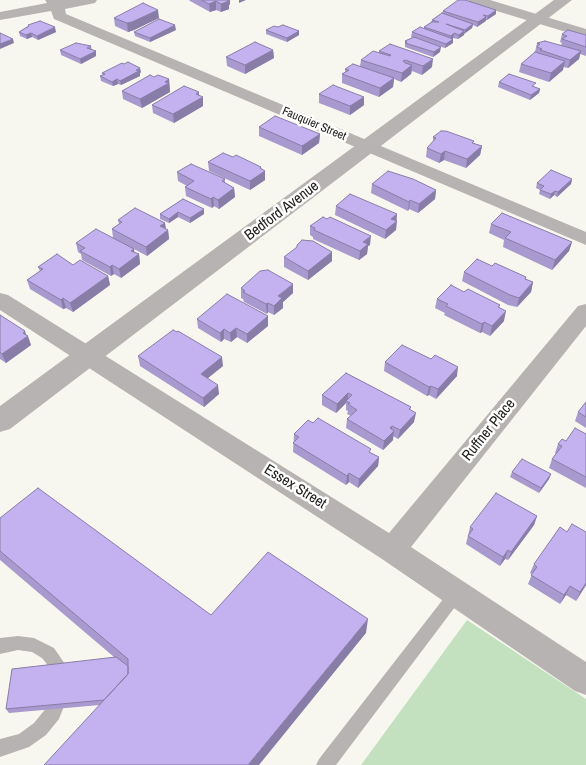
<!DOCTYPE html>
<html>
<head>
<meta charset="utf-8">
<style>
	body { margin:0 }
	canvas { display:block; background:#f8f7ef }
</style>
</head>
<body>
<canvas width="586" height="765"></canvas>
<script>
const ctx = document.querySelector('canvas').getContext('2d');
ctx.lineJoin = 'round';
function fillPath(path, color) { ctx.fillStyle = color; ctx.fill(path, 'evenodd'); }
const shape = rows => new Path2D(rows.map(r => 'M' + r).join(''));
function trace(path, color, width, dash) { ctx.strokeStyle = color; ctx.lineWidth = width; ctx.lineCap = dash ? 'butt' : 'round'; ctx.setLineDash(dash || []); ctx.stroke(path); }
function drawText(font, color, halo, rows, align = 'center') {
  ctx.font = font + ' "Archivo Narrow",sans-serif'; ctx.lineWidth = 5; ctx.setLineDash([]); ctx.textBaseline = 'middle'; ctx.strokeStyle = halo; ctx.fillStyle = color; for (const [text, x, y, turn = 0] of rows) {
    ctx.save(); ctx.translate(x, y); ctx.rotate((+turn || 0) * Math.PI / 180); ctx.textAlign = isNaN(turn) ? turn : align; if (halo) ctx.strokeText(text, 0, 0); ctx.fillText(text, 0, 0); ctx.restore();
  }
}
fillPath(shape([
	[467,620,586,699,586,765,361,765]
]), '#c3e1bf');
fillPath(shape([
	[456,587,461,589,464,594,461,599,336,765,316,765,319,759,451,589,456,587],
	[18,636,34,638,54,648,65,664,69,679,68,696,59,719,46,735,29,747,0,757,0,739,19,734,34,723,47,707,52,696,53,679,50,668,42,658,32,652,18,650,0,654,0,638,18,636]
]), '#b8b3b3');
fillPath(shape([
	[45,0,97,0,95,3,65,9,66,14,586,232,586,245,54,19,51,11,0,20,0,12,47,3,45,0],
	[468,0,490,0,586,29,586,38,470,3,468,0],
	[0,293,8,295,389,533,578,306,586,304,586,326,411,547,586,662,586,695,575,691,382,559,0,310,0,293]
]), '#b8b3b3');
fillPath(shape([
	[554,0,572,0,10,429,0,432,0,406,554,0]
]), '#b8b3b3');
fillPath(shape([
	[189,0,230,0,230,4,229,5,229,9,221,12,216,10,210,12,190,1],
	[443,11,496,14,487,20,486,20,477,27,473,25,472,28,464,34,464,35,458,39,453,38,453,43,445,48,426,42,440,52,433,57,405,47,405,41,413,37,411,37,412,32,424,29,424,27,431,22,432,20,442,13],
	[114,18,159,18,134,30,128,32,115,26],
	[28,25,56,32,38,40,32,37,27,39,20,36,19,32,28,26],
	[278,27,299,31,299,35,287,42,266,34,266,30],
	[176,30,150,42,135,36,134,32],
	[562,34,586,35,586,56,580,54,579,59,568,68,563,67,563,70,549,82,519,72,521,64,536,52,535,52,537,43,561,45,562,43,560,42],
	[91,46,92,50,96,51,96,56,81,64,61,55,60,50],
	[273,50,274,58,245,74,227,66,226,57],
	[379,51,432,67,422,75,412,71,411,74,401,82,394,79,393,87,379,97,342,83,342,74,345,72,345,69,360,66,361,60,379,53],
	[141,72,140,73,140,76,121,85,118,84,113,86,101,81,100,76,103,75,102,73],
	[154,77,169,79,170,92,142,108,123,99,122,91],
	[499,82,535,87,540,89,539,93,530,100,498,87],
	[199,92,199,95,203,106,174,123,153,113,152,105],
	[319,94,364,105,350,115,319,103],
	[259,127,320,134,319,143,302,155,259,136],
	[433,137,474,141,473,143,482,146,480,155,466,168,444,160,439,163,426,157,427,148,433,142],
	[233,157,261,167,265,180,250,190,209,171,208,162],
	[177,172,225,179,225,183,234,188,235,197,219,209,214,206,212,208,186,196,185,187,187,186,178,181],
	[572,179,571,184,557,197,554,195,550,199,539,194,540,190,536,188,537,183],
	[372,184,436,190,435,199,418,213,409,209,408,211,371,193],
	[183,199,204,214,190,223,178,217,169,223,160,219,160,214],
	[336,206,396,221,397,221,396,230,385,239,335,215],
	[118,220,165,223,166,229,168,230,169,239,147,256,134,249,134,252,139,254,140,264,121,278,114,274,111,276,82,260,81,254,78,252,76,243,113,238,112,229,119,224],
	[491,224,572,242,569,251,552,270,503,247,504,240,489,233],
	[310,226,370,245,368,246,367,254,359,260,313,239,313,237,310,235],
	[297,245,332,261,308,280,284,267,284,257,297,248],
	[492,266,526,277,526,279,533,282,531,292,517,307,508,305,462,281,464,272],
	[38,267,108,276,110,285,73,312,66,308,63,309,30,289,27,280,40,271],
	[241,288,293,293,283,302,283,308,274,315,268,312,267,314,244,302,243,299,241,298],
	[464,292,500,305,499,308,504,321,490,336,482,332,480,333,444,315,445,313,435,308,437,299],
	[0,315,26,335,31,345,6,363,0,359],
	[268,316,268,326,247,343,237,337,231,342,224,339,221,342,198,328,197,319],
	[138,356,223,366,207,378,219,394,204,407,140,366],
	[431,359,457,376,436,399,429,395,427,396,384,371,385,362],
	[346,373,411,407,410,410,414,422,398,439,393,436,393,440,383,450,346,428,347,419,351,416,347,414,348,411,346,410,346,403,336,413,322,405,322,395],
	[586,402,586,428,575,421,578,412],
	[313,423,379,457,378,466,358,488,349,482,346,485,293,452,294,434],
	[586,434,586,488,549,468,552,459,556,454,555,453,558,444],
	[512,472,551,474,549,479,539,493,510,477],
	[537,516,534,525,508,560,505,559,500,566,466,544,470,527],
	[0,518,211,615,366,633,100,705,9,713,6,709,114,657,0,560],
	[567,532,586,532,586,585,576,601,566,595,560,604,528,584,532,574,530,573,534,564]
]), '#a899ce');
fillPath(shape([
	[224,0,230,0,230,4,229,5,229,9,221,12,221,4],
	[239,0,246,0,239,3],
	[216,1,216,10,210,12,209,4],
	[158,10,159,18,134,30,128,32,127,23],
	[496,10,496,14,487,20,488,16],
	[486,17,486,21,477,27,478,22],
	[473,24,472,28,464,34,465,30],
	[175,25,176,30,150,42,150,38],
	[55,27,56,32,38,40,37,36],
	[299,31,299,35,287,42,287,38],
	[464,31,464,35,458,39,459,35],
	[31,33,32,37,27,39,26,35],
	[454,33,453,38,450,40,451,36],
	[13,39,14,43,0,49,0,44],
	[453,39,453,43,445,48,446,44],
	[441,47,440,52,433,57,434,52],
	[273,50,274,58,245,74,245,65],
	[96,51,96,56,81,64,80,59],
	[581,51,579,59,568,68,570,60],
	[433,59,432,67,422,75,423,66],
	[565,61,563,70,549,82,551,73],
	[412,65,411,74,401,82,402,73],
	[140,68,141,72,140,73,140,76,121,85,120,81],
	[394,78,393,87,379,97,380,88],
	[117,79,118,84,113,86,112,82],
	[169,79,170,92,142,108,140,99],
	[540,89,539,93,530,100,531,95],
	[199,92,199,99,203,97,203,106,174,123,173,114],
	[364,97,364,105,350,115,350,106],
	[320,134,319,143,302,155,302,146],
	[482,146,480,155,466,168,467,159],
	[445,151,444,160,439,163,441,154],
	[261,167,261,173,265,171,265,180,250,190,250,181],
	[572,179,571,184,557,197,558,192],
	[234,188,235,197,219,209,218,200],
	[436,190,435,199,418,213,419,204],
	[555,191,554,195,550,199,551,194],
	[213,197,214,206,212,208,211,199],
	[410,200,409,209,408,211,409,202],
	[204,209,204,214,190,223,190,218],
	[178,212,178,217,169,223,169,219],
	[397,214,396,230,385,239,386,230,391,219],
	[165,223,166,232,168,230,169,239,147,256,146,247,160,226],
	[371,236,370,245,368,246,367,254,359,260,360,251,363,242],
	[572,242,569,251,552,270,555,260],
	[134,249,135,257,139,254,140,264,121,278,119,269,131,251],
	[332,252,332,261,308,280,308,271],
	[112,265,114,274,111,276,110,267],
	[108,276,110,285,73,312,70,303],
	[533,282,531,292,517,307,519,298],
	[293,284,293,293,283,302,283,308,274,315,274,306,278,296],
	[63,298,66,308,63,309,61,300],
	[268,303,268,312,267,314,266,304],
	[506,311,504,321,490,336,492,326],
	[268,316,268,326,247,343,247,334],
	[484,322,482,332,480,333,482,324],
	[236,328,237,337,231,342,230,333],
	[224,329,224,339,221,342,220,333],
	[25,331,27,337,28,336,31,345,6,363,2,354],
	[222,357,223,366,202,383,201,374],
	[458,367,457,376,436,399,438,389],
	[218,385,219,394,204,407,203,398],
	[431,386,429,395,427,396,429,387],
	[348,393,348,401,346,401,346,403,336,413,337,404],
	[416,413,414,422,398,439,400,430],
	[392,426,391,434,394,431,393,440,383,450,384,441,390,428],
	[379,457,378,466,358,488,359,479],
	[349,473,349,482,346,485,347,476],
	[551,474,549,479,539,493,541,488],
	[537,516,534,525,508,560,511,552],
	[508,550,505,559,500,566,503,557],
	[586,583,586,585,576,601,580,592],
	[570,586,566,595,560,604,564,595],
	[368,619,366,633,259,765,248,765]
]), '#887da7');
const building = shape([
	[202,0,227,0,229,1,221,4,216,1,209,4,202,0],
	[458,0,465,0,496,10,488,16,483,15,486,17,478,22,443,11,458,0],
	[143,3,158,10,132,22,127,23,114,18,143,3],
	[442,13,473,24,465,30,446,24,464,31,459,35,454,33,451,36,424,27,432,22,439,22,432,20,442,13],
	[159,19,175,25,150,38,134,32,159,19],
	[40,21,55,27,37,36,31,33,26,35,19,32,29,26,28,25,40,21],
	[283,25,299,31,287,38,266,30,274,26,278,27,283,25],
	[420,27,453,39,446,44,412,32,420,27],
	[568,30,586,35,586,47,562,39,567,36,562,34,568,30],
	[0,33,13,39,0,44,0,33],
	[414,37,441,47,434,52,405,43,407,42,405,41,414,37],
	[545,41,581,51,570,60,540,50,542,49,537,47,540,44,537,43,545,41],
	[255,42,273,50,245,65,226,57,255,42],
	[76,43,91,46,87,48,96,51,80,59,60,50,76,43],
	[390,44,433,59,423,66,405,60,403,61,405,63,412,65,402,73,361,60,373,51,390,56,391,55,379,51,390,44],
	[535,52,565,61,551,73,521,64,535,52],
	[128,62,140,68,136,70,139,71,120,81,117,79,112,82,100,76,105,74,102,73,122,63,124,64,128,62],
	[353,64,394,78,380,88,342,74,349,70,345,69,353,64],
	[509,74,536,83,532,86,540,89,531,95,499,82,509,74],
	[150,75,154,77,158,75,169,79,165,82,169,83,140,99,122,91,150,75],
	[333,85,364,97,350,106,319,94,333,85],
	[184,86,199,92,196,94,203,97,173,114,152,105,184,86],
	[275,116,320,134,302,146,259,127,275,116],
	[441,131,446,131,474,141,472,143,482,146,467,159,445,151,441,154,427,148,436,138,433,137,441,131],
	[223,153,233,157,236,155,261,167,260,168,265,171,250,181,208,162,223,153],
	[191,164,225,179,222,181,234,188,218,200,213,197,211,199,185,187,194,181,177,172,191,164],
	[551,170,572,179,558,192,555,191,551,194,540,190,544,186,537,183,551,170],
	[388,171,413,179,436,190,419,204,410,200,409,202,372,184,388,171],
	[350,194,397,214,391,219,397,221,386,230,336,206,350,194],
	[183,199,204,209,190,218,178,212,169,219,160,214,183,199],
	[135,208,165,223,160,226,168,230,146,247,112,229,122,222,118,220,135,208],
	[502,213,572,242,555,260,505,238,511,232,491,224,502,213],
	[323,217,327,219,330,217,371,236,363,242,368,244,360,251,314,230,315,228,310,226,323,217],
	[96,229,134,249,131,251,139,254,119,269,112,265,110,267,80,251,85,248,76,243,96,229],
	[302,240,313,241,332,252,308,271,284,257,297,247,297,245,302,240],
	[57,254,73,265,80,260,108,276,70,303,63,298,61,300,27,280,43,269,38,267,57,254],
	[477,259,492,266,495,263,526,277,525,279,533,282,519,298,510,295,464,272,477,259],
	[268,270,293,284,278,296,282,298,274,306,268,303,266,304,243,292,245,291,241,288,260,271,268,270],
	[451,285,464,292,468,289,500,305,498,307,506,311,492,326,484,322,482,324,446,306,448,304,437,299,451,285],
	[227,294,268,316,247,334,236,328,230,333,224,329,220,333,197,319,227,294],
	[0,315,25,331,23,333,28,336,2,354,0,352,0,315],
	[173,330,177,332,178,331,222,357,201,374,218,385,203,398,138,356,173,330],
	[402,345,431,359,435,355,458,367,438,389,431,386,429,387,385,362,402,345],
	[346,373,411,407,409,409,416,413,400,430,392,426,390,428,394,431,384,441,347,419,357,410,348,404,350,403,346,401,352,395,348,393,337,404,322,395,346,373],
	[586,402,586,417,578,412,586,402],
	[318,418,371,449,369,452,379,457,359,479,349,473,347,476,293,443,299,437,294,434,308,420,313,423,318,418],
	[575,428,586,434,586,477,552,459,562,446,558,444,562,439,566,441,575,428],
	[522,459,551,474,541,488,512,472,522,459],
	[38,488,211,615,268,552,368,619,248,765,44,765,128,674,128,659,0,551,0,518,38,488],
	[496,493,537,516,511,552,508,550,503,557,468,536,473,529,470,527,496,493],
	[572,524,586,532,586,583,580,592,570,586,564,595,531,575,537,567,534,564,560,527,567,532,572,524],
	[116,657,128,666,128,674,104,700,6,709,12,669,116,657]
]);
fillPath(building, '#c3b2ef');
trace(building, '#887da7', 1);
drawText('12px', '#23221f', '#fff', [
	["Fauquier Street",314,124,23]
]);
drawText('15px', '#23221f', '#fff', [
	["Bedford Avenue",282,211,-37],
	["Ruffner Place",489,430,-51],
	["Essex Street",295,487,32]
]);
</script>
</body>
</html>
